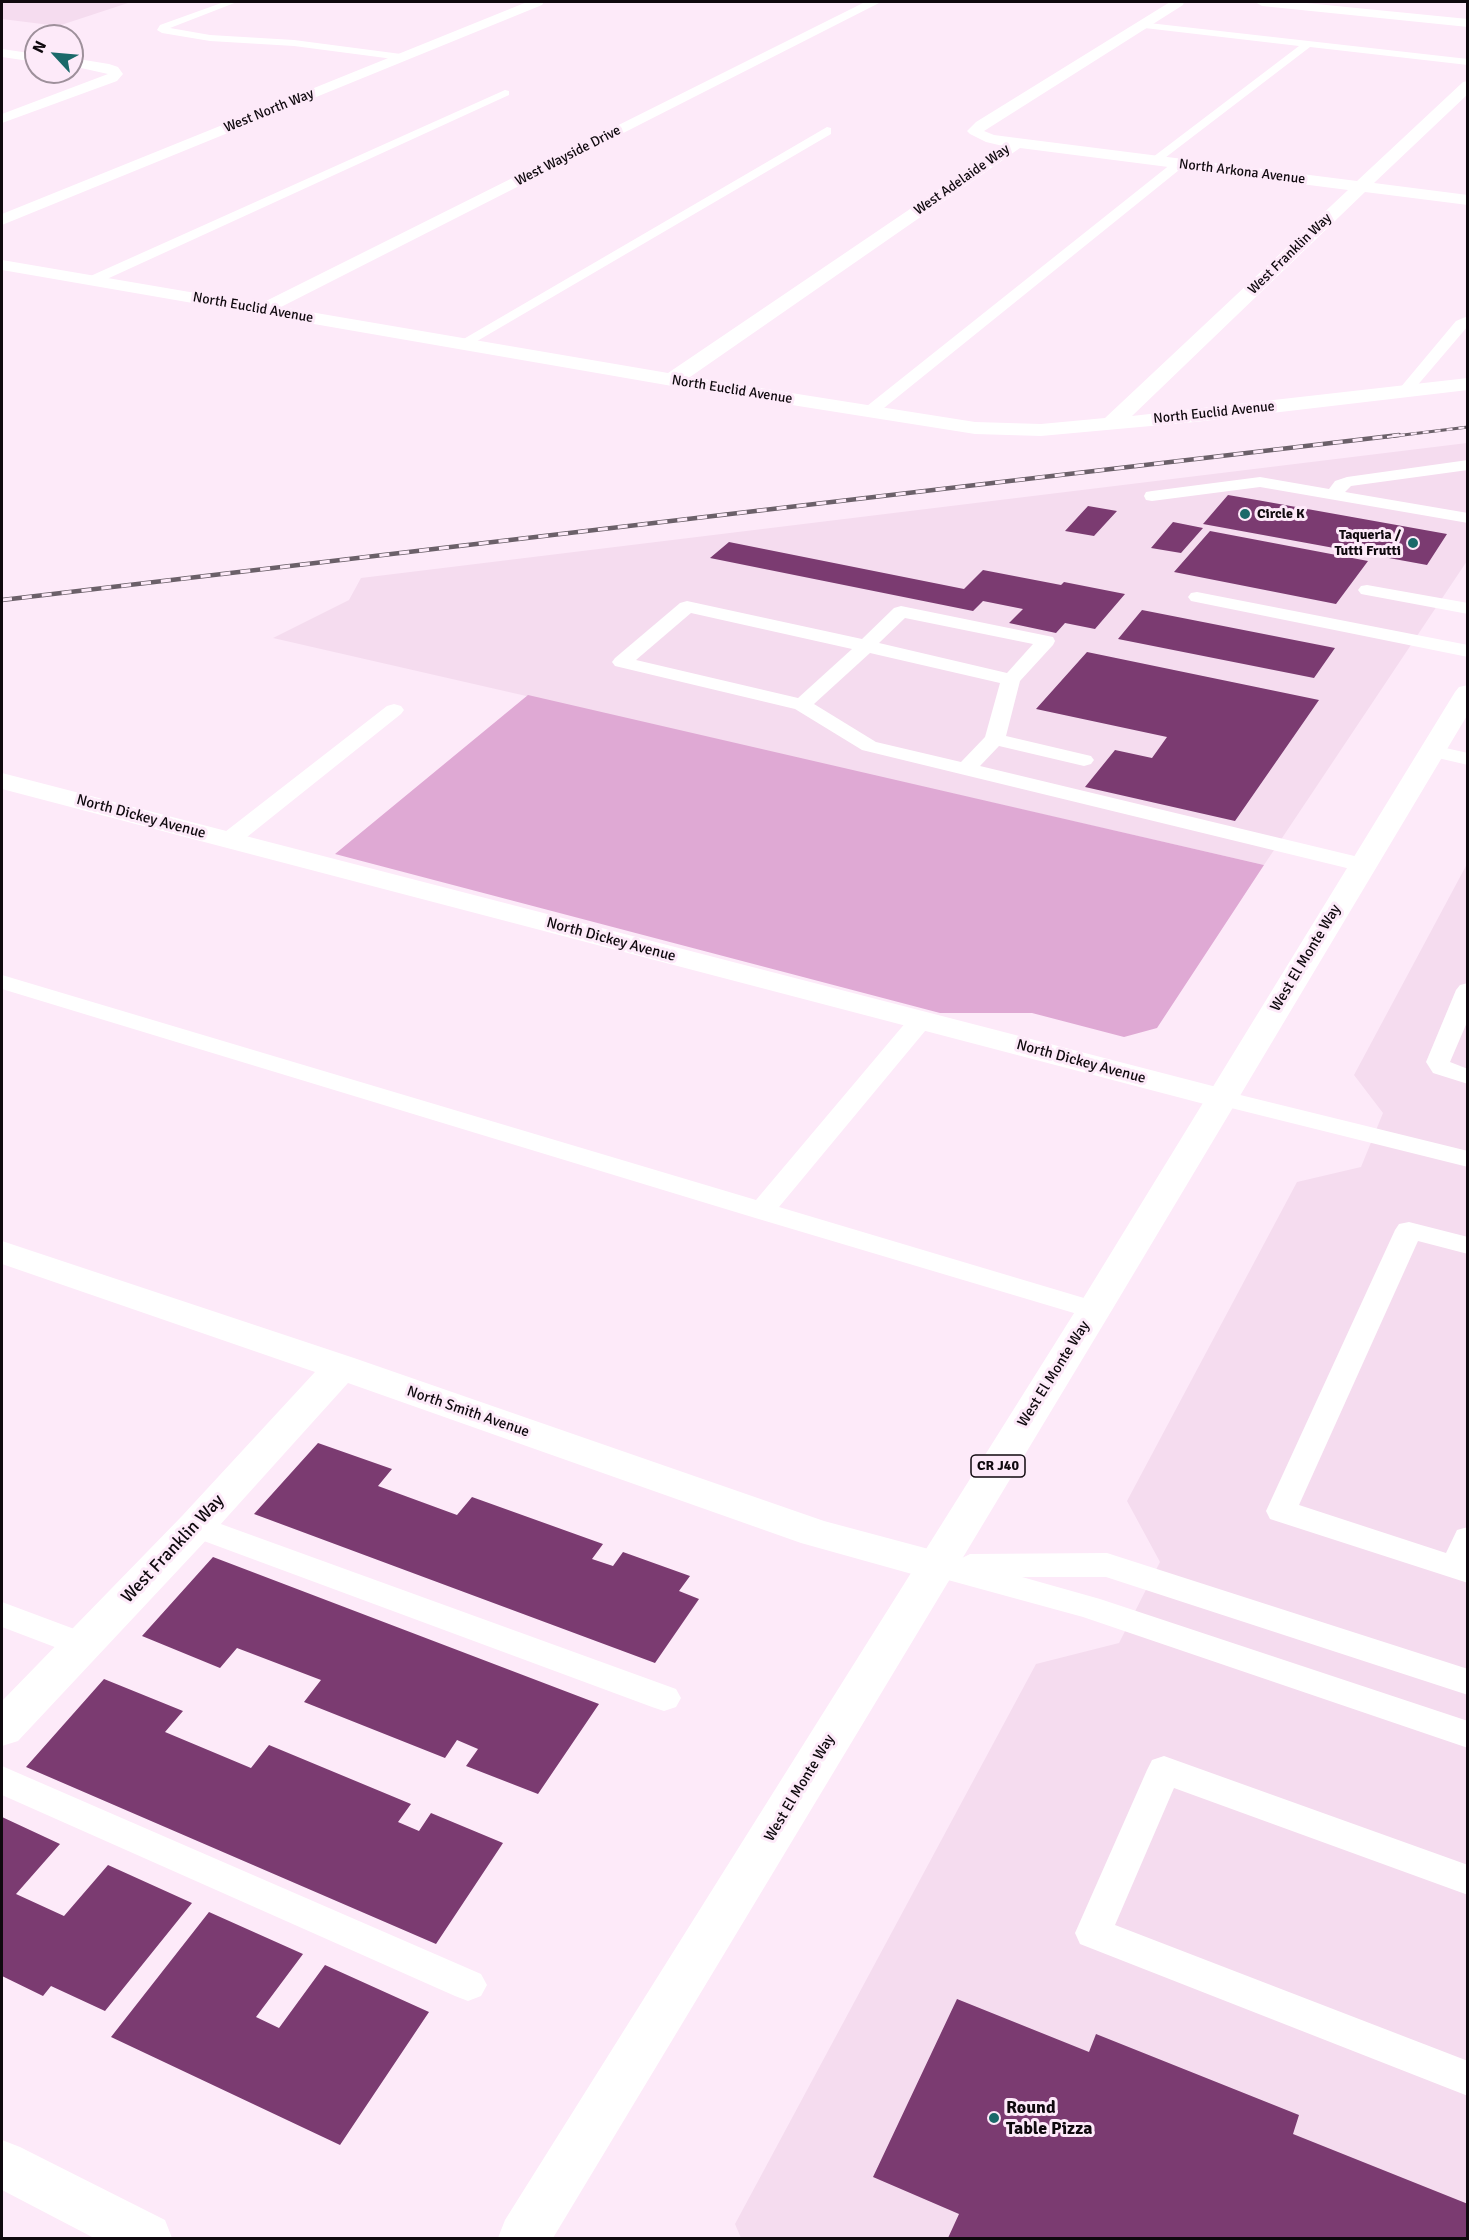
<!DOCTYPE html>
<html>
<head>
<meta charset="utf-8">
<style>
	body { margin:0 }
	#map { position:relative; width:1469px; height:2240px; overflow:hidden; background:#fdeaf9; font-family:Signika,sans-serif }
	canvas { display:block }
	.frame { position:absolute; inset:0; border:3px solid #0f090e; pointer-events:none }
	.north { position:absolute; left:24px; top:24px; width:60px; height:60px; box-sizing:border-box; background:#fdeaf9; border:2px solid #9e909b; border-radius:50%; rotate:296deg; font-size:16px; font-weight:700; line-height:24px; text-align:center; color:#0f090e }
	.north::after { content:''; display:block; margin:auto; width:21px; height:27px; background:#1b696a; clip-path:polygon(50% 0,100% 100%,50% 72%,0 100%) }
</style>
</head>
<body>
<div id="map">
<canvas width="1469" height="2240"></canvas>
<div class="frame"></div>
<div class="north">N</div>
</div>
<script>
const ctx = document.querySelector('canvas').getContext('2d');
ctx.lineJoin = 'round';
function fillPath(path, color) { ctx.fillStyle = color; ctx.fill(path, 'evenodd'); }
const shape = rows => new Path2D(rows.map(r => 'M' + r).join(''));
function trace(path, color, width, dash) { ctx.strokeStyle = color; ctx.lineWidth = width; ctx.lineCap = dash ? 'butt' : 'round'; ctx.setLineDash(dash || []); ctx.stroke(path); }
function drawText(font, color, halo, rows, align = 'center') {
  ctx.font = font + ' Signika,sans-serif'; ctx.lineWidth = 6; ctx.setLineDash([]); ctx.textBaseline = 'middle'; ctx.strokeStyle = halo; ctx.fillStyle = color; for (const [text, x, y, turn = 0] of rows) {
    ctx.save(); ctx.translate(x, y); ctx.rotate((+turn || 0) * Math.PI / 180); ctx.textAlign = isNaN(turn) ? turn : align; if (halo) ctx.strokeText(text, 0, 0); ctx.fillText(text, 0, 0); ctx.restore();
  }
}
fillPath(shape([
	[2,2,131,2,58,26,2,19],
	[1467,443,1467,561,1264,865,273,638,349,600,361,578],
	[1467,864,1467,2238,741,2238,735,2224,1036,1664,1119,1643,1160,1562,1127,1501,1297,1182,1361,1167,1383,1113,1354,1075]
]), '#f5dcef');
fillPath(shape([
	[528,695,1264,865,1157,1028,1124,1037,1032,1013,940,1013,335,854]
]), '#dfa9d4');
fillPath(shape([
	[1228,495,1257,500,1447,534,1427,565,1203,524],
	[1088,506,1117,511,1094,536,1065,531],
	[1173,522,1203,528,1181,553,1151,548],
	[1210,531,1368,561,1336,604,1174,572],
	[729,542,964,589,983,570,1061,585,1064,582,1125,594,1095,629,1065,623,1056,633,1009,623,1023,609,983,601,973,611,710,558],
	[1142,610,1335,648,1314,678,1118,639],
	[1087,652,1319,700,1235,821,1085,787,1115,750,1152,758,1167,737,1036,709],
	[318,1443,392,1469,378,1486,457,1515,472,1497,603,1544,592,1559,613,1566,623,1552,690,1576,679,1591,699,1599,655,1663,254,1514],
	[213,1557,599,1704,538,1794,466,1766,478,1749,457,1740,445,1758,304,1702,321,1680,237,1648,220,1668,142,1636],
	[104,1679,183,1711,165,1732,251,1768,269,1745,411,1804,398,1822,419,1831,431,1813,503,1843,436,1944,26,1767],
	[2,1817,60,1844,16,1894,64,1916,108,1865,192,1903,105,2011,51,1986,43,1996,2,1976],
	[209,1912,303,1954,256,2017,279,2028,325,1965,429,2012,340,2145,111,2037],
	[957,1999,1089,2052,1096,2034,1299,2115,1293,2134,1468,2204,1468,2238,948,2238,959,2214,873,2177]
]), '#7b3b71');
fillPath(shape([
	[224,2,237,2,170,28,210,35,294,40,401,54,406,57,401,60,294,46,210,41,162,33,157,30,160,25,224,2],
	[1140,22,1468,59,1468,65,1310,47,1157,164,1151,160,1153,157,1299,46,1136,27,1135,25,1140,22],
	[505,90,509,91,509,95,96,284,91,285,84,281,86,278,505,90],
	[827,127,831,128,831,134,467,347,462,348,455,344,827,127],
	[1180,159,1186,163,1184,166,874,416,862,416,860,413,862,410,1176,160,1180,159],
	[1468,316,1468,326,1410,394,1400,394,1397,391,1400,388,1456,321,1468,316],
	[1468,460,1468,470,1351,486,1345,492,1468,513,1468,523,1260,487,1152,501,1146,500,1144,496,1146,492,1152,491,1260,477,1329,489,1335,481,1347,477,1468,460],
	[1367,585,1468,603,1468,614,1361,594,1358,590,1361,586,1367,585],
	[1197,592,1468,645,1468,657,1191,601,1188,597,1191,593,1197,592],
	[687,601,862,639,894,608,901,606,1053,637,1055,641,1053,645,1020,681,1006,736,1091,756,1094,760,1091,764,1084,766,999,746,980,766,1371,860,1374,865,1371,870,1363,872,862,750,795,709,615,666,612,662,615,658,680,603,687,601],
	[691,613,852,649,798,698,636,660,691,613],
	[905,618,1033,644,1007,673,879,643,905,618],
	[870,653,1000,683,985,737,961,762,876,742,814,704,870,653],
	[394,704,401,706,404,710,401,714,237,845,229,846,221,845,218,840,221,835,387,706,394,704],
	[1432,745,1468,753,1468,765,1425,755,1422,751,1425,747,1432,745],
	[2,975,756,1200,912,1015,921,1013,930,1015,933,1020,930,1025,779,1207,1104,1304,1108,1310,1104,1316,1094,1319,752,1217,2,989,2,975],
	[1468,983,1468,1020,1450,1062,1468,1069,1468,1084,1433,1073,1426,1062,1456,990,1460,985,1468,983],
	[1220,1090,1468,1151,1468,1167,1211,1103,1207,1098,1211,1093,1220,1090],
	[1409,1222,1468,1237,1468,1254,1418,1241,1299,1505,1446,1553,1457,1530,1468,1527,1468,1583,1270,1519,1266,1511,1395,1230,1399,1224,1409,1222],
	[196,1515,676,1689,681,1698,676,1707,664,1711,652,1707,185,1534,180,1526,185,1518,196,1515],
	[1107,1553,1468,1669,1468,1695,1106,1577,1022,1577,1100,1599,1468,1721,1468,1748,1083,1617,926,1574,921,1566,926,1558,937,1554,958,1560,970,1554,1107,1553],
	[2,1602,93,1636,97,1645,93,1654,81,1657,2,1627,2,1602],
	[1164,1756,1468,1865,1468,1895,1174,1788,1115,1925,1468,2061,1468,2096,1080,1944,1075,1933,1147,1770,1152,1760,1164,1756],
	[2,1766,481,1974,487,1985,481,1996,468,2001,455,1996,2,1795,2,1766]
]), '#fff');
fillPath(shape([
	[527,2,544,2,542,5,2,225,2,214,527,2],
	[865,2,881,2,281,307,668,373,1003,146,986,142,970,134,967,131,976,122,1170,2,1184,2,1183,5,984,131,994,135,1017,138,1357,181,1463,82,1468,81,1468,94,1374,183,1468,195,1468,205,1365,192,1132,416,1468,378,1468,390,1195,422,1041,436,975,434,672,386,2,270,2,260,260,304,865,2],
	[1020,148,1348,190,1105,418,1041,424,975,422,690,377,1020,148],
	[2,49,36,54,36,62,2,57,2,49],
	[72,58,109,64,118,67,123,74,117,81,2,123,2,114,108,74,72,66,72,58],
	[2,773,1232,1091,1236,1098,1232,1105,1220,1108,1208,1105,2,789,2,773],
	[2,1241,354,1358,824,1521,951,1555,957,1566,951,1577,937,1581,801,1543,348,1383,210,1536,18,1741,2,1746,2,1701,182,1516,315,1372,2,1264,2,1241],
	[2,2140,20,2147,165,2220,172,2238,94,2238,2,2190,2,2140]
]), '#fff');
fillPath(shape([
	[1255,2,1296,2,1468,19,1468,27,1262,6,1255,2]
]), '#fff');
fillPath(shape([
	[1468,685,1468,714,1112,1310,553,2238,498,2238,505,2220,1076,1310,1455,692,1459,687,1468,685]
]), '#fff');
const railFar1 = shape([
	[1387,437,1468,427]
]);
const rail = shape([
	[2,600,1399,435]
]);
trace(railFar1, '#6b6069', 3);
trace(rail, '#6b6069', 4.5);
trace(railFar1, '#fdeaf9', 2, [6]);
trace(rail, '#fdeaf9', 3, [10]);
for (const [x, y, r, color] of [
	[1245,514,6,"#1b696a"],
	[1413,543,6,"#1b696a"],
	[994,2118,6,"#1b696a"]
]) { const dot = new Path2D(); dot.arc(x, y, r, 0, 2 * Math.PI); ctx.fillStyle = color; ctx.fill(dot); trace(dot, '#fdeaf9', 2); }
drawText('14px', '#0f090e', '#fdeaf9', [
	["West North Way",269,111,-22],
	["West Wayside Drive",568,156,-27],
	["North Arkona Avenue",1242,172,7],
	["West Adelaide Way",962,180,-35],
	["West Franklin Way",1290,254,-44],
	["North Euclid Avenue",253,308,10],
	["North Euclid Avenue",732,390,9],
	["North Euclid Avenue",1214,413,-6]
]);
drawText('bold 14px', '#0f090e', '#fdeaf9', [
	["Circle K",1257,514],
	["Taqueria /",1401,535,"right"],
	["Tutti Frutti",1401,551,"right"]
], 'left');
for (const [x, y, w] of [
	[998,1466,54]
]) { const box = new Path2D(); box.roundRect(x - w / 2, y - 11, w, 22, 4.5); ctx.fillStyle = '#fdeaf9'; ctx.fill(box); trace(box, '#0f090e', 1.5); }
drawText('bold 14px', '#0f090e', null, [
	["CR J40",998,1466]
]);
drawText('15px', '#0f090e', '#fdeaf9', [
	["North Dickey Avenue",141,817,15],
	["North Dickey Avenue",611,940,15],
	["West El Monte Way",1306,958,-59],
	["North Dickey Avenue",1081,1062,15],
	["West El Monte Way",1054,1374,-58],
	["North Smith Avenue",468,1412,19],
	["West El Monte Way",800,1788,-59]
]);
drawText('18px', '#0f090e', '#fdeaf9', [
	["West Franklin Way",173,1549,-47]
]);
drawText('bold 18px', '#0f090e', '#fdeaf9', [
	["Round",1006,2108],
	["Table Pizza",1006,2129]
], 'left');
</script>
</body>
</html>
